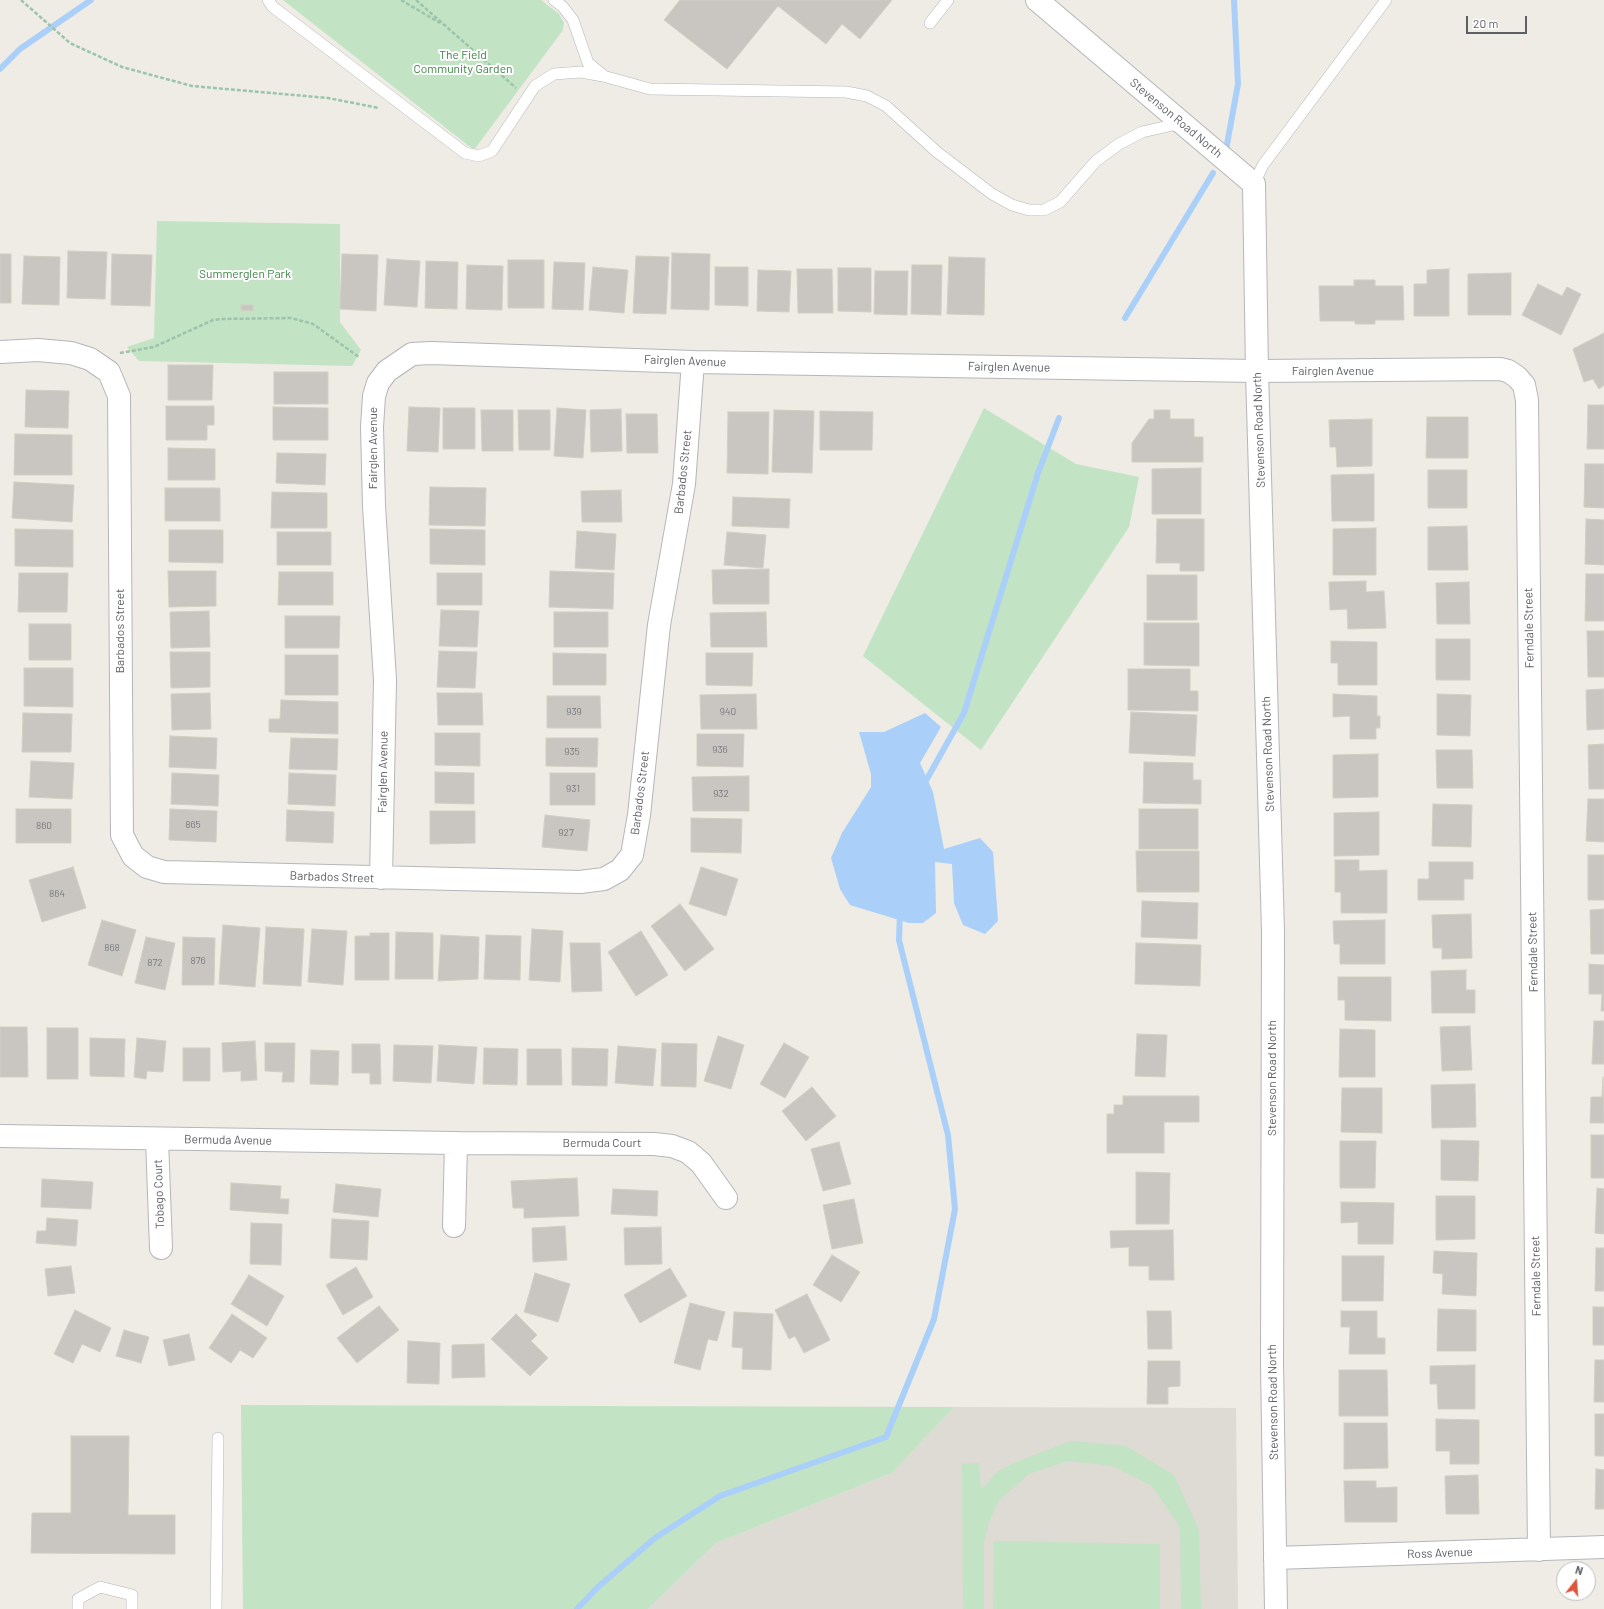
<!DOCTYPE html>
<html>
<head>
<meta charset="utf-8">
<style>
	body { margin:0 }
	#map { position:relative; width:1604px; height:1609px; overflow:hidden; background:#eeece4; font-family:Barlow,sans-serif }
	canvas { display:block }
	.north { position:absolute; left:1556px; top:1561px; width:40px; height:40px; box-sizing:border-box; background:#fff; border:1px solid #bebfc1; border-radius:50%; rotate:17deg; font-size:11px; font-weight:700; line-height:16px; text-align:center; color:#5c5f64 }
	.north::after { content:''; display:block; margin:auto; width:14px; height:18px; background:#dc553c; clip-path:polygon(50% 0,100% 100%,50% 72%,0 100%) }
	.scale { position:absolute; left:1466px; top:16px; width:61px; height:18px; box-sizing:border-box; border:2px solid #5c5f64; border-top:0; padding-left:5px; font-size:12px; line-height:14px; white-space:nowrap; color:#5c5f64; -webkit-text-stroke:3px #fff; paint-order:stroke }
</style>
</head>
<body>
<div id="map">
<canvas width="1604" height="1609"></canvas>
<div class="north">N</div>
<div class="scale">20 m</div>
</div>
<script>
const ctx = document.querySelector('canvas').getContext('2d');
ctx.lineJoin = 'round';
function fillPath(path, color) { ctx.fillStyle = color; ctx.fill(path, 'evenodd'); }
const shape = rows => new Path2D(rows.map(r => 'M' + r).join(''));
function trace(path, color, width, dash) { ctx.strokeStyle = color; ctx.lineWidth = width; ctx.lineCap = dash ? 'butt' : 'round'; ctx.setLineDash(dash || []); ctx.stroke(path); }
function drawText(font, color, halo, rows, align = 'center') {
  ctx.font = font + ' Barlow,sans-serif'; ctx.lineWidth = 4; ctx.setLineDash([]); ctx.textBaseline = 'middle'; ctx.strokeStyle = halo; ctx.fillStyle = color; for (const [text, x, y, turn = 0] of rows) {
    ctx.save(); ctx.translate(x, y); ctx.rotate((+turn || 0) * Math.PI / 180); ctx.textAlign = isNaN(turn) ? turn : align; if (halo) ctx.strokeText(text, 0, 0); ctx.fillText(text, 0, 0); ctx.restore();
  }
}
fillPath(shape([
	[954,1407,1236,1408,1238,1609,648,1609,716,1543,892,1473]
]), '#dddbd3');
fillPath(shape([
	[283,0,541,0,559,14,564,23,563,30,474,150],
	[157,221,340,224,340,322,361,350,352,366,139,361,127,347,154,338],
	[984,408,1076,464,1139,477,1129,527,981,750,863,656],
	[241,1405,954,1407,892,1473,716,1543,648,1609,243,1609],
	[1071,1441,1126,1446,1174,1475,1199,1530,1201,1609,1181,1609,1180,1527,1152,1486,1113,1466,1068,1461,1029,1474,999,1500,989,1522,984,1543,984,1609,963,1609,962,1464,979,1463,981,1490,998,1471,1021,1460],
	[994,1541,1160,1544,1160,1609,993,1609]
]), '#c3e3c5');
fillPath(shape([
	[925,713,941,727,920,763,933,792,944,849,980,838,993,852,998,921,985,934,963,925,954,903,952,864,935,862,936,913,923,923,909,923,850,905,840,889,831,858,842,833,871,787,871,774,859,732,884,732]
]), '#aad0f9');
trace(shape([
	[0,69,20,49,91,0],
	[1226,150,1238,84,1234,0],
	[1125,318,1213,173],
	[923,786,964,713,1038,473,1059,418],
	[577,1609,598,1587,655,1538,720,1496,886,1437,934,1319,955,1209,948,1135,899,940,900,913]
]), '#aad0f9', 6);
const building = shape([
	[680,0,892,0,860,39,842,24,826,44,778,6,727,69,664,20,680,0],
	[68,251,107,252,105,299,67,298,68,251],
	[672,253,710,254,709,310,671,309,672,253],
	[0,254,11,254,11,303,0,303,0,254],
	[112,254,152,255,150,306,111,305,112,254],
	[342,254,378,255,376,311,340,309,342,254],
	[24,256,60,257,59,305,22,304,24,256],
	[636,256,669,257,666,314,633,313,636,256],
	[949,257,985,258,984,315,947,314,949,257],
	[387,259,420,261,417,307,384,305,387,259],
	[508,260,544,260,544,308,508,308,508,260],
	[426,261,458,262,457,309,425,308,426,261],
	[554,262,585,263,583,310,552,309,554,262],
	[467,265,503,266,502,310,466,309,467,265],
	[912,265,942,265,941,315,911,314,912,265],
	[593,267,628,270,624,313,589,310,593,267],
	[715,267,748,267,748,306,715,305,715,267],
	[838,268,871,268,871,312,838,311,838,268],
	[797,269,832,269,833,313,798,313,797,269],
	[1449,269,1449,316,1414,316,1414,284,1427,284,1427,270,1449,269],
	[758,270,791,271,789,312,757,311,758,270],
	[875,271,908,271,907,315,874,314,875,271],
	[1511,273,1511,315,1468,315,1468,274,1511,273],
	[1354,280,1375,280,1375,286,1403,286,1404,320,1375,320,1375,324,1355,324,1355,321,1320,321,1319,286,1354,286,1354,280],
	[1538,284,1562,296,1567,287,1581,294,1561,335,1522,315,1538,284],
	[241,305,253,305,253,311,241,310,241,305],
	[1604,333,1604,385,1599,389,1593,379,1584,382,1573,349,1604,333],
	[168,365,213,365,212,400,168,400,168,365],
	[274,372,328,372,328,404,274,404,274,372],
	[26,390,69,391,68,428,25,427,26,390],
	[1588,405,1604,405,1604,449,1587,449,1588,405],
	[166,406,214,406,214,425,207,425,207,440,166,440,166,406],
	[273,407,328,408,328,440,273,440,273,407],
	[409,407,440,408,438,452,407,451,409,407],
	[443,408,475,408,475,449,443,449,443,408],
	[557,408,586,410,583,458,554,456,557,408],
	[621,409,622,451,591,452,590,410,621,409],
	[481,410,513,410,513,451,482,451,481,410],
	[518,410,550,410,550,450,519,450,518,410],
	[774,410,814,411,812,473,772,472,774,410],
	[1154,410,1170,410,1170,419,1194,419,1194,437,1203,437,1203,462,1132,462,1132,443,1149,419,1154,419,1154,410],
	[820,411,873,412,872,450,820,450,820,411],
	[728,412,769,412,768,474,727,473,728,412],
	[626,414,657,414,658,453,627,453,626,414],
	[1427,417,1468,417,1468,458,1426,458,1427,417],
	[1372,419,1372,466,1337,467,1336,447,1330,447,1329,420,1372,419],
	[15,434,72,435,72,475,14,475,15,434],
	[168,448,215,449,215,480,168,480,168,448],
	[277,453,326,454,325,485,276,483,277,453],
	[1585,464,1604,464,1604,508,1584,507,1585,464],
	[1201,468,1201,514,1152,514,1152,469,1201,468],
	[1428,470,1467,470,1467,508,1428,508,1428,470],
	[1374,474,1374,521,1332,521,1331,475,1374,474],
	[14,482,74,485,72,522,12,518,14,482],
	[430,487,486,488,485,526,429,525,430,487],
	[165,488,220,488,220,521,165,521,165,488],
	[621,490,622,522,582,522,581,491,621,490],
	[272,492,327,493,327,528,271,528,272,492],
	[733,497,790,499,789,528,732,526,733,497],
	[1157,519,1204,519,1204,571,1180,571,1180,563,1156,563,1157,519],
	[1586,519,1604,520,1604,565,1585,564,1586,519],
	[1467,526,1468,570,1428,570,1428,527,1467,526],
	[1376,528,1376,575,1333,575,1333,529,1376,528],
	[15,529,73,530,73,567,15,566,15,529],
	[430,529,485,530,485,565,430,564,430,529],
	[169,530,223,530,223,563,169,562,169,530],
	[577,531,616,534,614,570,575,568,577,531],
	[277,532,331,532,331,565,277,565,277,532],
	[727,532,766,535,763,568,724,565,727,532],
	[769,569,769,604,713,604,712,570,769,569],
	[168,571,216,571,216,606,169,607,168,571],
	[550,571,614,573,613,609,549,607,550,571],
	[279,572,333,572,333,605,278,605,279,572],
	[19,573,68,573,67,612,18,612,19,573],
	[437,573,482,573,482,605,437,605,437,573],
	[1586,574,1604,574,1604,621,1585,621,1586,574],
	[1147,575,1197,575,1197,620,1147,620,1147,575],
	[1366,581,1366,592,1384,591,1386,628,1348,629,1347,609,1330,610,1329,582,1366,581],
	[1469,582,1470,624,1437,624,1436,583,1469,582],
	[441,610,479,611,477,647,439,646,441,610],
	[209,611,210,647,171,648,170,612,209,611],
	[554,612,608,612,608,647,554,647,554,612],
	[766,612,767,647,711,647,710,613,766,612],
	[285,616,340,616,339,648,285,648,285,616],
	[1144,623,1199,623,1199,666,1144,665,1144,623],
	[29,624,71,624,71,660,29,660,29,624],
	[1587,631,1604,631,1604,677,1588,677,1587,631],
	[1436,639,1470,639,1470,680,1436,680,1436,639],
	[1331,641,1377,642,1377,685,1338,685,1338,663,1331,663,1331,641],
	[439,651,477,652,475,688,437,687,439,651],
	[170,652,210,652,210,687,171,688,170,652],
	[553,653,606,654,606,685,553,685,553,653],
	[706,653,753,653,752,686,706,685,706,653],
	[285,655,338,655,338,695,285,695,285,655],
	[24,668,73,668,73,707,24,706,24,668],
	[1128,669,1190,669,1190,691,1198,691,1198,711,1128,710,1128,669],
	[1604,689,1604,729,1587,730,1586,690,1604,689],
	[210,693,211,729,172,730,171,694,210,693],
	[437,693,482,693,483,725,438,725,437,693],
	[756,694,757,729,701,729,700,695,756,694],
	[1333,694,1377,696,1377,716,1380,716,1380,728,1376,728,1376,739,1350,739,1350,716,1333,717,1333,694],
	[1437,694,1471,695,1470,736,1437,735,1437,694],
	[547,696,600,696,601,728,547,728,547,696],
	[281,700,338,702,338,734,269,732,269,719,280,719,281,700],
	[1131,712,1197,715,1195,756,1129,753,1131,712],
	[23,713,72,714,71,752,22,752,23,713],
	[435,733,480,733,480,766,435,765,435,733],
	[697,734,744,734,743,767,697,766,697,734],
	[170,736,217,738,216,769,169,767,170,736],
	[291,738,338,739,337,770,289,769,291,738],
	[546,738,598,738,597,767,546,766,546,738],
	[1604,744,1604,789,1589,789,1588,745,1604,744],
	[1436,750,1472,750,1473,788,1437,788,1436,750],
	[1378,754,1378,797,1333,798,1333,755,1378,754],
	[31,761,74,763,72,799,29,797,31,761],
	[1144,762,1193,763,1193,780,1201,780,1201,804,1143,803,1144,762],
	[435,772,474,773,474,804,435,803,435,772],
	[172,773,219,775,218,806,171,804,172,773],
	[289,773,336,775,335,806,288,804,289,773],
	[550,773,595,773,595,805,550,805,550,773],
	[749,776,749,811,693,811,692,777,749,776],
	[1588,799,1604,799,1604,842,1586,841,1588,799],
	[1433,804,1472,805,1471,847,1432,846,1433,804],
	[16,809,71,809,71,843,16,843,16,809],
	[170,809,217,811,216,842,169,840,170,809],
	[1139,809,1198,809,1198,849,1139,849,1139,809],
	[287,810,334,812,333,843,286,841,287,810],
	[430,811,475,811,475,843,430,844,430,811],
	[1379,812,1379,855,1334,856,1334,813,1379,812],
	[545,815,590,820,587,851,542,847,545,815],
	[691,818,742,819,741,853,691,852,691,818],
	[1136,851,1199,851,1199,892,1137,892,1136,851],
	[1588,855,1604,855,1604,900,1588,900,1588,855],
	[1335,860,1359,860,1359,871,1387,870,1387,913,1341,913,1341,892,1335,892,1335,860],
	[1429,862,1473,862,1473,879,1464,879,1464,900,1418,900,1418,879,1429,879,1429,862],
	[73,867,86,908,42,922,29,880,73,867],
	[701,867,738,879,726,916,689,904,701,867],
	[1142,901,1198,903,1197,939,1141,937,1142,901],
	[680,904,714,949,685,971,651,926,680,904],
	[1604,909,1604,954,1591,954,1590,910,1604,909],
	[1471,914,1472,958,1442,959,1442,948,1433,948,1432,915,1471,914],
	[102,920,136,930,122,976,88,965,102,920],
	[1385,920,1385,964,1340,964,1340,944,1334,944,1333,921,1385,920],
	[223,925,260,928,255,987,219,984,223,925],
	[266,927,304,929,301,986,263,984,266,927],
	[312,929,347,931,343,985,308,982,312,929],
	[532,929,563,931,560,982,529,980,532,929],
	[641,931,668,975,636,996,608,952,641,931],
	[396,932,433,933,433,979,395,979,396,932],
	[370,933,389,933,389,980,355,980,355,936,370,936,370,933],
	[441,935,479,937,478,979,438,981,441,935],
	[486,935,521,936,520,980,484,979,486,935],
	[146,937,175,943,165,990,135,983,146,937],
	[183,937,215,938,214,985,182,985,183,937],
	[570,943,600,943,602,991,572,992,570,943],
	[1136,943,1201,945,1200,986,1135,984,1136,943],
	[1589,964,1604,965,1604,1011,1601,1011,1602,994,1589,994,1589,964],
	[1466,970,1466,990,1475,990,1475,1013,1432,1013,1431,971,1466,970],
	[1338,977,1391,977,1391,1021,1345,1020,1345,1000,1338,1000,1338,977],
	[1594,1021,1604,1021,1604,1064,1592,1064,1594,1021],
	[1470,1026,1472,1070,1442,1071,1440,1027,1470,1026],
	[0,1027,27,1027,28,1077,0,1077,0,1027],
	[47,1028,78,1028,78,1079,47,1079,47,1028],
	[1340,1029,1375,1030,1375,1077,1339,1077,1340,1029],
	[1137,1034,1167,1035,1165,1077,1135,1076,1137,1034],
	[718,1036,744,1045,731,1089,704,1081,718,1036],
	[90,1038,125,1039,124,1077,90,1076,90,1038],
	[137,1038,166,1041,163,1072,147,1071,146,1079,134,1077,137,1038],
	[255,1041,257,1080,241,1081,241,1071,223,1072,222,1043,255,1041],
	[265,1043,295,1043,294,1082,282,1082,283,1072,265,1071,265,1043],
	[662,1043,697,1044,696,1087,661,1086,662,1043],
	[784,1043,809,1057,785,1098,760,1084,784,1043],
	[352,1044,380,1044,381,1084,370,1084,370,1073,352,1073,352,1044],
	[394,1045,433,1046,431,1083,393,1081,394,1045],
	[439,1045,477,1047,474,1084,437,1081,439,1045],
	[618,1046,656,1049,653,1086,615,1083,618,1046],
	[183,1048,210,1048,210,1081,183,1081,183,1048],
	[484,1048,518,1049,517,1085,483,1084,484,1048],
	[572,1048,608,1049,607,1086,572,1085,572,1048],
	[527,1049,561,1049,562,1085,527,1085,527,1049],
	[311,1050,339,1051,338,1085,310,1084,311,1050],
	[1603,1077,1604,1123,1590,1123,1591,1097,1602,1097,1603,1077],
	[1475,1084,1476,1127,1432,1128,1431,1085,1475,1084],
	[812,1087,836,1116,806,1141,782,1111,812,1087],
	[1342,1088,1382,1088,1382,1133,1341,1132,1342,1088],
	[1123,1096,1199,1096,1199,1122,1164,1122,1164,1153,1107,1153,1107,1114,1114,1114,1114,1105,1123,1105,1123,1096],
	[1591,1135,1604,1135,1604,1178,1591,1178,1591,1135],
	[1441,1140,1479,1141,1478,1181,1441,1180,1441,1140],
	[1340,1141,1376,1141,1375,1188,1340,1188,1340,1141],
	[839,1142,851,1184,823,1191,811,1149,839,1142],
	[1136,1172,1170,1173,1169,1224,1136,1224,1136,1172],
	[577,1178,579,1216,524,1218,524,1208,513,1208,511,1181,577,1178],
	[42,1179,93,1182,91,1209,41,1207,42,1179],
	[231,1183,281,1186,280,1199,289,1199,288,1214,230,1210,231,1183],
	[336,1184,381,1189,378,1217,333,1212,336,1184],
	[1597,1188,1604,1189,1604,1234,1595,1233,1597,1188],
	[613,1189,658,1191,657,1216,611,1214,613,1189],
	[1436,1196,1475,1196,1475,1239,1436,1240,1436,1196],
	[854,1199,863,1243,832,1249,823,1205,854,1199],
	[1341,1202,1394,1203,1393,1244,1358,1244,1358,1222,1341,1223,1341,1202],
	[47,1218,78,1220,76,1246,36,1243,37,1231,46,1231,47,1218],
	[332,1219,369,1221,367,1260,330,1258,332,1219],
	[251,1223,282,1224,281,1265,250,1264,251,1223],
	[565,1226,567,1260,533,1262,532,1228,565,1226],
	[661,1227,662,1264,625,1265,624,1228,661,1227],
	[1173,1230,1174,1280,1149,1280,1149,1266,1129,1266,1129,1247,1111,1248,1110,1231,1173,1230],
	[1596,1248,1604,1248,1604,1291,1595,1291,1596,1248],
	[1434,1251,1477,1253,1476,1296,1442,1294,1443,1274,1433,1273,1434,1251],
	[832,1255,860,1272,841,1302,813,1285,832,1255],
	[1342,1256,1384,1256,1383,1301,1342,1301,1342,1256],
	[71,1266,75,1293,48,1296,45,1269,71,1266],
	[356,1267,373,1297,343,1315,326,1285,356,1267],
	[670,1268,687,1296,640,1323,624,1295,670,1268],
	[535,1273,570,1284,558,1322,524,1312,535,1273],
	[249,1275,284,1296,267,1326,231,1304,249,1275],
	[807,1294,830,1340,804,1353,795,1336,789,1339,775,1310,807,1294],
	[690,1303,725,1312,717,1341,708,1339,700,1370,674,1363,690,1303],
	[379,1306,399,1330,357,1363,337,1338,379,1306],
	[1593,1307,1604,1307,1604,1345,1593,1345,1593,1307],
	[1438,1309,1476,1310,1476,1351,1437,1351,1438,1309],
	[75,1310,111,1328,100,1352,82,1344,73,1363,54,1354,75,1310],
	[1147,1311,1171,1311,1172,1349,1148,1349,1147,1311],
	[1341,1311,1377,1311,1377,1338,1385,1338,1385,1354,1349,1354,1350,1327,1341,1327,1341,1311],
	[734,1312,773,1314,771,1370,742,1369,743,1348,732,1347,734,1312],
	[232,1314,267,1338,253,1358,240,1350,231,1363,209,1348,232,1314],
	[516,1314,537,1335,531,1341,548,1358,530,1376,491,1339,516,1314],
	[124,1330,149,1337,141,1363,116,1356,124,1330],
	[189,1334,195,1360,169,1366,163,1340,189,1334],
	[408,1341,440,1343,439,1384,407,1383,408,1341],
	[484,1344,485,1377,452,1378,452,1345,484,1344],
	[1595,1360,1604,1360,1604,1402,1594,1402,1595,1360],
	[1148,1361,1180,1361,1180,1386,1168,1387,1168,1404,1147,1404,1148,1361],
	[1475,1365,1475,1409,1438,1409,1437,1384,1430,1384,1430,1366,1475,1365],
	[1339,1370,1387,1370,1388,1416,1339,1416,1339,1370],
	[1595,1414,1604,1414,1604,1456,1595,1456,1595,1414],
	[1436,1419,1479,1420,1479,1464,1450,1464,1450,1451,1436,1451,1436,1419],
	[1344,1423,1387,1423,1388,1468,1344,1469,1344,1423],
	[71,1436,129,1436,128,1515,175,1515,175,1554,31,1553,32,1513,71,1513,71,1436],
	[1596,1469,1604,1470,1604,1509,1595,1509,1596,1469],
	[1478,1475,1479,1514,1446,1514,1445,1476,1478,1475],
	[1344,1481,1376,1481,1376,1488,1397,1487,1397,1522,1345,1522,1344,1481]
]);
fillPath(building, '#c9c6c2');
trace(building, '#d2cec3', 1);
const service = shape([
	[268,0,273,7,465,153,479,156,492,151,535,86,554,74,581,72,603,76,650,89,846,92,867,96,886,106,937,152,992,194,1012,205,1029,210,1044,210,1060,202,1096,161,1119,144,1142,132,1182,123],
	[554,0,563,7,573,20,588,63,603,75],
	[930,23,948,0],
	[1254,184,1263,165,1386,0],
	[78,1609,78,1599,100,1587,132,1595,132,1609],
	[216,1609,218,1438]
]);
const minor = shape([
	[0,352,38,350,71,353,90,359,109,372,119,396,122,835,133,856,147,867,164,872,580,882,604,879,620,870,632,855,639,815,659,625,684,484,693,362],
	[381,878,385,680,374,506,372,427,374,396,378,383,387,371,412,354,431,353,693,362,1257,371,1500,369,1508,371,1517,377,1524,385,1527,400,1539,1550],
	[0,1136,456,1143,654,1144,672,1146,688,1152,701,1163,726,1198],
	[157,1139,161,1248],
	[454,1226,456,1143],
	[1275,1558,1604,1547]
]);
const tertiary = shape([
	[1037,0,1254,184,1257,371,1273,931,1272,1364,1276,1609]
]);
trace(service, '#b5b6ba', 12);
trace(minor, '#b5b6ba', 24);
trace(tertiary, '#b5b6ba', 24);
trace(shape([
	[21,0,70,43,122,67,192,86,328,98,379,108],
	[401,0,440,23],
	[416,0,516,88],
	[120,353,154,347,213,320,223,319,291,318,313,324,359,357]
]), '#9cc4ab', 2.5, [4, 2]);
trace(service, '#fff', 11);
trace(minor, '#fff', 22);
trace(tertiary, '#fff', 22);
drawText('10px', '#77797c', null, [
	["939",574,712],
	["940",728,712],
	["936",720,750],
	["935",572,752],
	["931",573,789],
	["932",721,794],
	["865",193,825],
	["860",44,826],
	["927",566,833],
	["864",57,894],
	["868",112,948],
	["876",198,961],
	["872",155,963]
]);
drawText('12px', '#3c8345', '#fff', [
	["The Field",463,55],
	["Community Garden",463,69],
	["Summerglen Park",245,274]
]);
drawText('12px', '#5c5f64', '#fff', [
	["Stevenson Road North",1176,118,40],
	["Fairglen Avenue",685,361,2],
	["Fairglen Avenue",1009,367,1],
	["Fairglen Avenue",1333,371],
	["Stevenson Road North",1259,430,-92],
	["Fairglen Avenue",373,448,-90],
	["Barbados Street",683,472,-84],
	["Ferndale Street",1529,628,-91],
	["Barbados Street",120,631,-90],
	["Stevenson Road North",1268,754,-92],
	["Fairglen Avenue",383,772,-89],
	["Barbados Street",640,793,-83],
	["Barbados Street",332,877,2],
	["Ferndale Street",1533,952,-91],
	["Stevenson Road North",1272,1078,-90],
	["Bermuda Avenue",228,1140,1],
	["Bermuda Court",602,1143],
	["Tobago Court",159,1194,-92],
	["Ferndale Street",1536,1276,-91],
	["Stevenson Road North",1273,1402,-91],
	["Ross Avenue",1440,1553,-2]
]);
</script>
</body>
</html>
